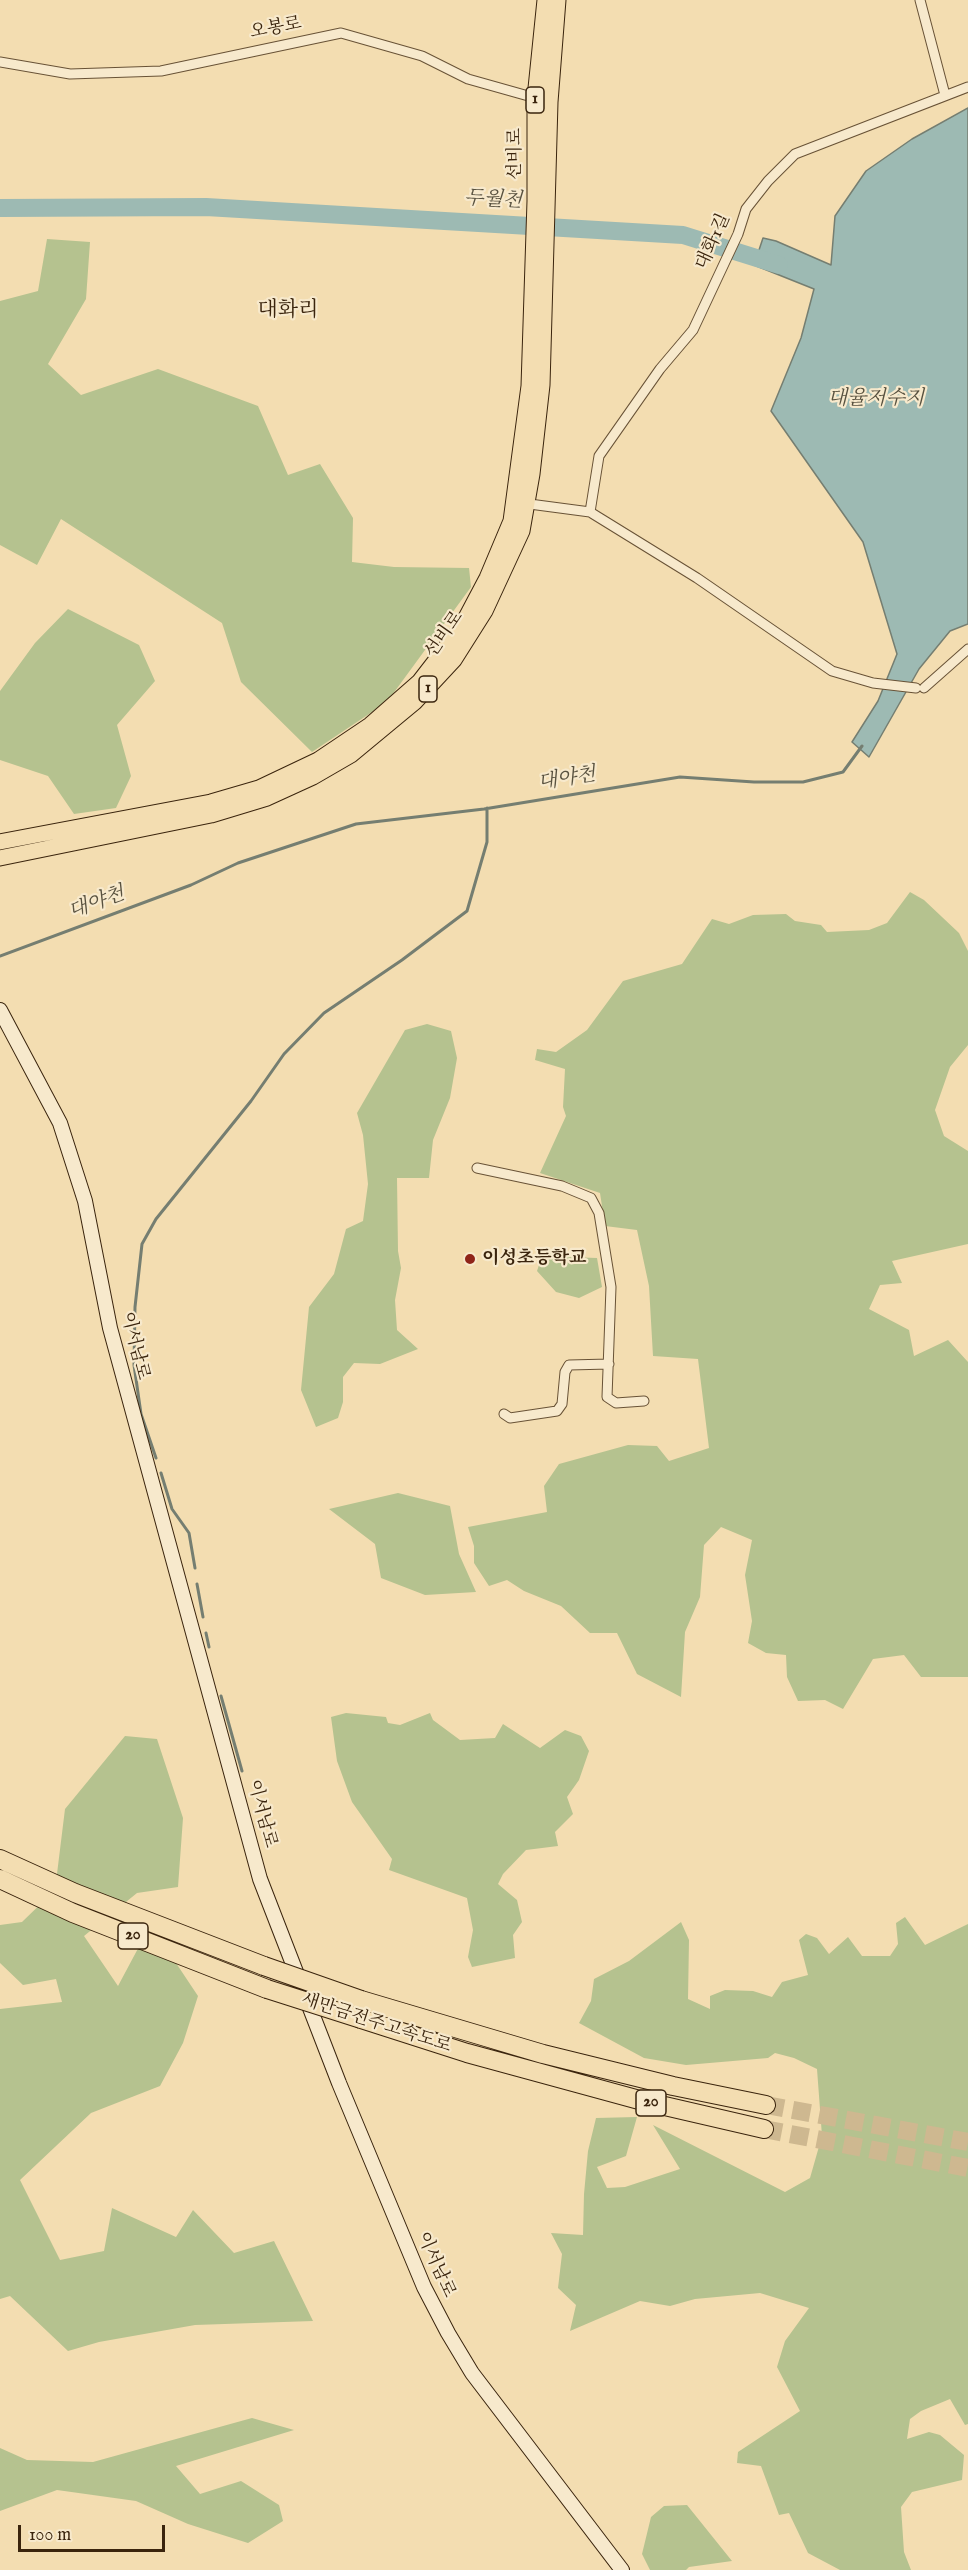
<!DOCTYPE html>
<html>
<head>
<meta charset="utf-8">
<style>
	body { margin:0 }
	#map { position:relative; width:968px; height:2570px; overflow:hidden; background:#f3ddb1; font-family:"IM FELL English",serif }
	canvas { display:block }
	.scale { position:absolute; left:18px; top:2525px; width:147px; height:27px; box-sizing:border-box; border:3px solid #3a240d; border-top:0; padding-left:8px; font-size:18px; line-height:21px; white-space:nowrap; color:#3a240d; -webkit-text-stroke:4px #f7e9cc; paint-order:stroke }
</style>
</head>
<body>
<div id="map">
<canvas width="968" height="2570"></canvas>
<div class="scale">100 m</div>
</div>
<script>
const ctx = document.querySelector('canvas').getContext('2d');
ctx.lineJoin = 'round';
function fillPath(path, color) { ctx.fillStyle = color; ctx.fill(path, 'evenodd'); }
const shape = rows => new Path2D(rows.map(r => 'M' + r).join(''));
function trace(path, color, width, dash) { ctx.strokeStyle = color; ctx.lineWidth = width; ctx.lineCap = dash ? 'butt' : 'round'; ctx.setLineDash(dash || []); ctx.stroke(path); }
function drawText(font, color, halo, rows, align = 'center') {
  ctx.font = font + ' "IM FELL English","Noto Serif KR",serif'; ctx.lineWidth = 4.5; ctx.setLineDash([]); ctx.textBaseline = 'middle'; ctx.strokeStyle = halo; ctx.fillStyle = color; for (const [text, x, y, turn = 0] of rows) {
    ctx.save(); ctx.translate(x, y); ctx.rotate((+turn || 0) * Math.PI / 180); ctx.textAlign = isNaN(turn) ? turn : align; if (halo) ctx.strokeText(text, 0, 0); ctx.fillText(text, 0, 0); ctx.restore();
  }
}
fillPath(shape([
	[47,239,90,242,86,299,48,364,81,395,158,369,258,406,288,475,320,464,353,518,352,562,394,567,469,568,471,587,387,702,312,752,241,682,222,623,61,519,37,565,0,545,0,301,38,291],
	[68,609,139,645,155,681,117,725,131,776,116,808,74,814,48,776,0,760,0,691,35,643],
	[910,892,924,900,959,933,968,951,968,1045,950,1067,935,1110,944,1136,968,1151,968,1244,892,1261,902,1283,880,1285,869,1309,909,1330,914,1356,948,1340,968,1362,968,1677,921,1677,904,1655,873,1659,843,1709,825,1700,798,1701,787,1677,786,1655,766,1653,748,1643,752,1621,745,1575,752,1540,721,1527,704,1545,700,1597,685,1632,681,1697,637,1674,617,1633,590,1633,561,1606,524,1591,507,1580,489,1586,474,1563,474,1546,468,1527,547,1512,544,1486,559,1464,628,1445,657,1446,669,1461,709,1448,698,1359,653,1356,649,1286,637,1230,605,1226,600,1193,540,1173,566,1116,563,1107,565,1069,535,1060,537,1049,556,1052,587,1030,623,981,682,964,712,919,729,924,753,915,786,914,795,921,821,925,827,932,869,930,887,923],
	[427,1024,451,1031,457,1058,450,1098,433,1140,429,1178,397,1178,398,1251,401,1268,395,1300,397,1330,418,1349,380,1364,354,1363,343,1377,343,1402,338,1418,316,1427,301,1390,309,1307,334,1274,346,1229,363,1221,368,1184,363,1135,357,1113,405,1030],
	[544,1250,568,1257,597,1258,602,1287,579,1298,556,1292,537,1271],
	[398,1493,450,1506,459,1554,476,1592,425,1595,381,1578,375,1544,329,1509],
	[346,1713,386,1717,388,1723,400,1725,430,1713,433,1720,460,1740,495,1738,503,1724,540,1748,565,1730,581,1736,589,1751,579,1780,567,1797,573,1814,555,1832,558,1846,526,1850,503,1874,498,1884,517,1900,522,1922,513,1935,515,1958,472,1967,468,1957,473,1930,467,1898,389,1870,392,1859,352,1802,337,1761,331,1717],
	[125,1736,157,1739,183,1818,178,1887,137,1893,84,1936,118,1986,142,1941,172,1957,198,1996,183,2043,160,2086,91,2113,20,2180,60,2260,104,2251,112,2208,176,2237,193,2210,234,2253,274,2241,313,2321,195,2325,99,2342,68,2351,10,2296,0,2299,0,2009,62,2002,56,1979,23,1985,0,1963,0,1925,22,1922,55,1890,65,1809],
	[905,1917,925,1945,968,1924,968,2424,965,2425,950,2399,921,2411,910,2419,907,2439,929,2432,940,2435,964,2455,962,2480,912,2492,901,2507,904,2552,911,2570,840,2570,808,2553,789,2513,779,2515,761,2466,737,2463,738,2452,800,2411,777,2367,785,2341,809,2308,760,2293,695,2299,670,2306,640,2301,570,2331,576,2305,558,2288,562,2254,551,2233,583,2235,584,2194,588,2151,596,2118,637,2117,626,2156,597,2167,607,2188,625,2187,680,2169,653,2125,785,2192,810,2178,822,2136,817,2069,794,2058,775,2053,768,2058,686,2065,644,2058,579,2023,591,2001,594,1979,629,1961,681,1922,689,1940,688,1999,710,2009,710,1996,725,1990,753,1991,772,1997,782,1982,808,1975,799,1940,806,1934,817,1938,829,1954,848,1937,862,1956,890,1956,898,1944,896,1923],
	[252,2418,294,2430,176,2466,200,2494,241,2481,279,2505,283,2521,248,2543,188,2524,136,2501,57,2490,0,2511,0,2448,27,2460,93,2462],
	[687,2505,732,2561,689,2567,686,2570,650,2570,642,2554,651,2517,664,2506]
]), '#b5c28f');
const water = shape([
	[968,108,968,624,950,631,919,669,869,757,852,742,878,701,897,654,863,542,771,411,801,338,814,289,754,265,763,238,776,241,831,265,835,216,866,171,912,139,968,108]
]);
fillPath(water, '#9dbab3');
trace(water, '#757e71', 1.5);
trace(shape([
	[0,956,191,885,238,863,356,824,484,809,680,777,754,782,803,782,843,772,862,746],
	[156,1458,141,1414,134,1365,135,1307,142,1244,156,1219,251,1101,284,1054,324,1013,402,960,467,911,487,842,487,808],
	[161,1473,172,1509,189,1533,195,1568],
	[197,1584,203,1617],
	[206,1633,209,1647],
	[221,1696,242,1771]
]), '#757e71', 3);
trace(shape([
	[0,208,206,207,683,235,779,265]
]), '#9dbab3', 18);
trace(shape([
	[766,2105,968,2142],
	[764,2129,968,2168]
]), '#ceb890', 18, [18, 9]);
const street = shape([
	[920,0,945,95],
	[0,62,70,74,161,71,341,33,422,56,468,79,539,99],
	[522,503,590,512,697,578,832,671,873,683,916,688],
	[590,512,599,456,660,369,693,330,738,234,746,209,768,181,795,154,968,87],
	[924,688,968,649],
	[477,1168,562,1186,591,1198,599,1213,611,1287,607,1397,616,1403,644,1401],
	[504,1414,510,1418,557,1411,562,1404,565,1372,569,1365,609,1364]
]);
const secondary = shape([
	[0,1010,60,1123,85,1201,110,1328,260,1879,339,2083,424,2287,448,2333,472,2373,622,2570]
]);
const primary = shape([
	[0,842,211,802,259,788,318,760,370,725,419,682,460,629,487,578,511,521,529,386,535,201,535,98,545,0],
	[0,858,211,815,267,798,313,777,351,755,415,702,454,660,485,611,522,531,532,474,542,385,550,102,558,0]
]);
const highway = shape([
	[0,1859,75,1893,264,1966],
	[0,1879,73,1913,267,1989],
	[361,2000,543,2054,673,2086,766,2105],
	[361,2019,467,2053,643,2101,764,2129]
]);
trace(street, '#685236', 11);
trace(secondary, '#3a240d', 16);
trace(primary, '#3a240d', 17);
trace(highway, '#3a240d', 20);
trace(street, '#f7e9cc', 9);
trace(secondary, '#f7e9cc', 14);
trace(primary, '#f3ddb1', 15);
trace(highway, '#f3ddb1', 18);
const highwayBridge = shape([
	[264,1966,361,2000],
	[267,1989,361,2019]
]);
trace(highwayBridge, '#3a240d', 20, []);
trace(highwayBridge, '#f3ddb1', 18);
for (const [x, y, r, color] of [
	[470,1259,6,"#8f2418"]
]) { const dot = new Path2D(); dot.arc(x, y, r, 0, 2 * Math.PI); ctx.fillStyle = color; ctx.fill(dot); trace(dot, '#f7e9cc', 2); }
for (const [x, y, w] of [
	[535,100,18],
	[428,689,18],
	[133,1936,30],
	[651,2103,30]
]) { const box = new Path2D(); box.roundRect(x - w / 2, y - 13, w, 26, 4.5); ctx.fillStyle = '#f7e9cc'; ctx.fill(box); trace(box, '#3a240d', 1.5); }
drawText('bold 16px', '#3a240d', null, [
	["1",535,100],
	["1",428,689],
	["20",133,1936],
	["20",651,2103]
]);
drawText('18px', '#3a240d', '#f7e9cc', [
	["오봉로",276,29,-11],
	["선비로",516,154,-90],
	["대화1길",714,242,-66],
	["선비로",445,635,-55],
	["이서남로",134,1346,76],
	["이서남로",261,1814,75],
	["새만금전주고속도로",376,2024,18],
	["이서남로",435,2265,66]
]);
drawText('bold 18px', '#3a240d', '#f7e9cc', [
	["이성초등학교",482,1259]
], 'left');
drawText('italic 20px', '#58513f', '#f7e9cc', [
	["두월천",493,201,3],
	["대율저수지",876,400],
	["대야천",567,780,-9],
	["대야천",97,904,-20]
]);
drawText('21px', '#3a240d', '#f7e9cc', [
	["대화리",288,312]
]);
</script>
</body>
</html>
